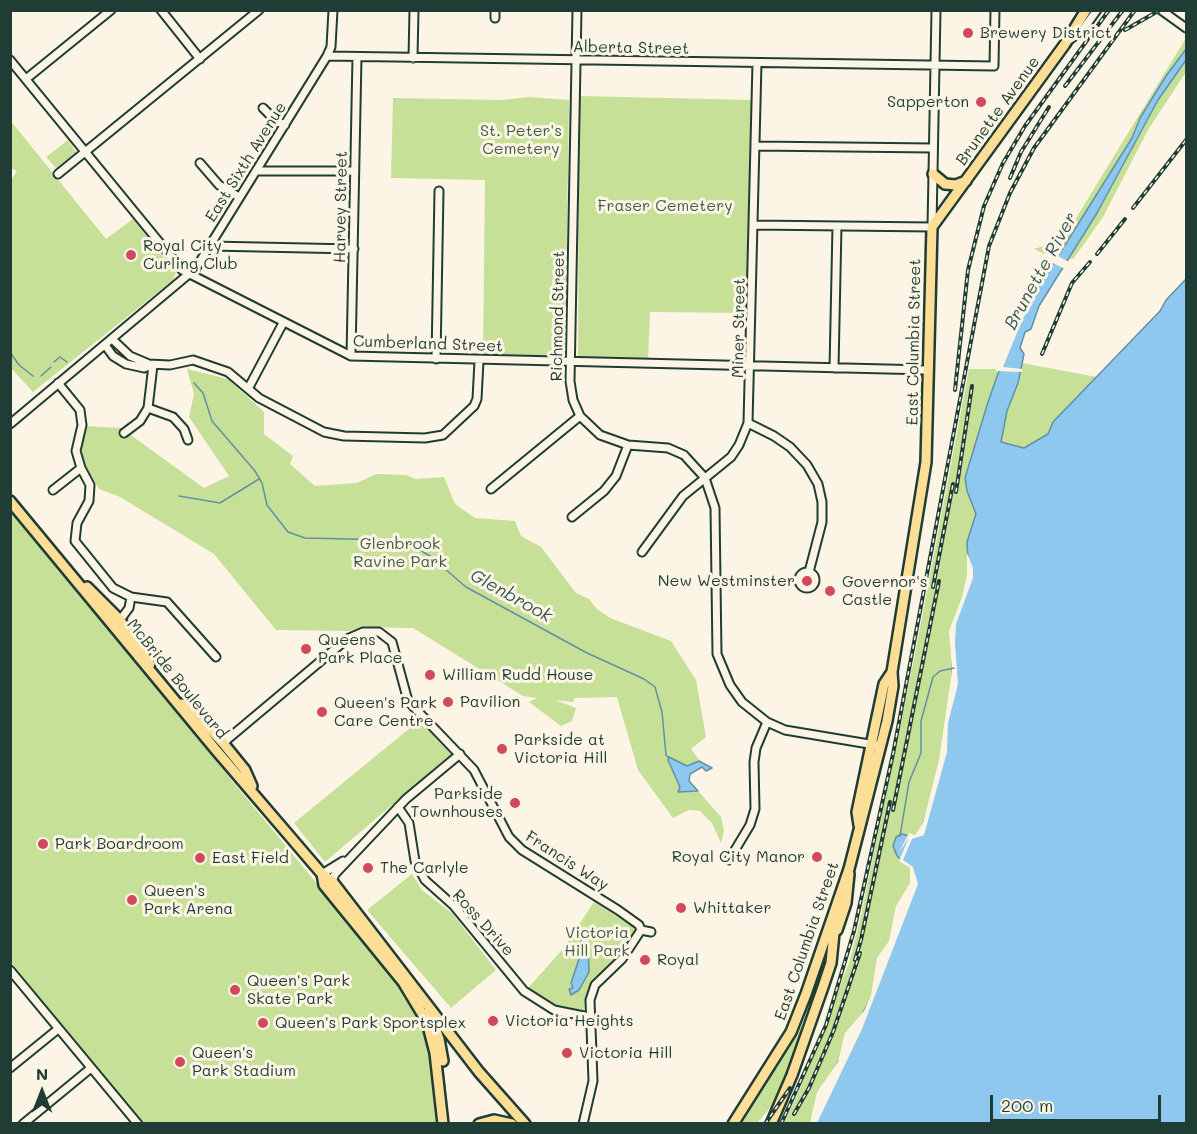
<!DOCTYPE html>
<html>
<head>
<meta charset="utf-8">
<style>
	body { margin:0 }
	#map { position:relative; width:1197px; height:1134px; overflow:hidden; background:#fcf5e5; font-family:Mali,sans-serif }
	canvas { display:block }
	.frame { position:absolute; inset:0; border:12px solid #1f3d34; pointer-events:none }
	.north { position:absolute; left:12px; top:1062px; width:60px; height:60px; -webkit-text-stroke:4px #fcf5e5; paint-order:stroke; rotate:0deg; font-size:16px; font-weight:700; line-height:24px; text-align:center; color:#1f3d34 }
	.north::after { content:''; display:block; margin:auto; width:21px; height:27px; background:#1f3d34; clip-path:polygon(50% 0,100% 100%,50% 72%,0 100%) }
	.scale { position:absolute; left:990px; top:1095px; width:171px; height:27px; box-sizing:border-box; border:3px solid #1f3d34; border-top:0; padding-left:8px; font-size:18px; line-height:21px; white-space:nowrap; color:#1f3d34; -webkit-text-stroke:4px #fcf5e5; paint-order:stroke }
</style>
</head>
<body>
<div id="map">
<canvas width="1197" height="1134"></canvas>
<div class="frame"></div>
<div class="north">N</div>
<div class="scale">200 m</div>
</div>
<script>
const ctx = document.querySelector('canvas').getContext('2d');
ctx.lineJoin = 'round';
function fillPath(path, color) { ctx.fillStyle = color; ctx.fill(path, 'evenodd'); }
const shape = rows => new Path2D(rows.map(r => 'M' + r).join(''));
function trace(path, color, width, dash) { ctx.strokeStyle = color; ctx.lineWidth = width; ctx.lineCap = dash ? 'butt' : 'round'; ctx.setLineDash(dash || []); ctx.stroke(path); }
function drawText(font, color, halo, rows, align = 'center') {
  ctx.font = font + ' Mali,sans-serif'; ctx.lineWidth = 6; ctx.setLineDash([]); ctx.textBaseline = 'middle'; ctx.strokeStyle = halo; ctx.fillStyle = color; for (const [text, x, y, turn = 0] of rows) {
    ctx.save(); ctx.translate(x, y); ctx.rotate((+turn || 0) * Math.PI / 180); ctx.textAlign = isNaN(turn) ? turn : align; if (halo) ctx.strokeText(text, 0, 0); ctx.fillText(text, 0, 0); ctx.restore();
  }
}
fillPath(shape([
	[1186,38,1186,49,1166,76,1140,118,1132,138,1061,252,1044,254,1034,249,1046,245,1056,251],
	[1186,60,1186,72,1148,130,1103,217,1074,258,1069,260,1158,100],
	[579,96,754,100,750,313,650,312,648,360,578,357],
	[529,97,569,100,565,352,559,356,487,355,483,353,485,180,391,178,393,98,502,100],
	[10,120,106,239,133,219,176,273,173,280,33,392,11,368,10,182,17,171,11,168],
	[68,140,76,152,56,168,46,157],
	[1022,363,1097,377,1057,418,1048,434,997,477,1002,427],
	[1005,364,985,460,944,748,921,832,898,854,911,868,911,886,872,995,813,1123,783,1124,800,1089,849,963,860,920,915,654,969,369,995,369,999,374],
	[187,369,228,379,264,412,264,434,293,456,290,464,315,486,357,483,376,474,406,475,416,479,444,477,455,504,475,518,515,521,521,536,541,547,576,593,589,599,597,609,610,618,671,641,696,680,706,737,691,749,703,765,683,780,698,791,721,817,724,831,721,843,712,823,700,811,689,810,673,818,638,770,617,697,575,698,573,702,555,700,576,708,572,721,561,726,529,702,537,698,523,696,413,628,361,627,350,631,276,630,214,554,120,497,99,489,83,461,79,448,84,426,121,428,204,488,229,476,189,417,194,394],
	[10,511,402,987,418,1011,428,1036,439,1123,141,1123,11,962],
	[421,719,453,753,325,862,294,823],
	[412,874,422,890,452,913,496,970,451,1008,367,910],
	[594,902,638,930,616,959,591,985,584,1011,561,1008,548,1004,527,989,562,950],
	[805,1021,800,1040,771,1107,757,1123,740,1124]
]), '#c6e097');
const water = shape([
	[1186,49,1186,60,1158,100,1097,213,1039,306,1031,329,1025,332,1020,348,1024,354,1018,383,1007,411,1001,442,1024,448,1048,434,1053,422,1160,311,1166,300,1186,279,1186,1123,813,1124,832,1074,872,995,911,886,911,868,897,856,893,846,896,837,902,834,913,837,921,832,938,773,953,689,951,636,969,580,967,542,976,514,967,491,965,478,988,402,1016,323,1132,138,1140,118,1166,76,1186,49],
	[669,757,687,766,699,761,712,768,706,771,702,767,690,774,689,781,698,791,678,792,680,787,668,760,669,757],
	[584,939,588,946,589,972,579,990,571,995,569,989,573,988,571,983,579,959,580,942,584,939]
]);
fillPath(water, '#8fc8ee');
trace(water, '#6290a4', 1.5);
fillPath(shape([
	[1061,252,1058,256,1069,262,1065,269,1053,263,1046,272,1021,323,1003,367,1022,369,1022,372,997,371,1013,321,1027,294,1056,253],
	[967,553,973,568,973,578,956,624,955,644,958,684,948,723,947,752,924,835,912,839,903,860,913,867,918,884,862,1029,817,1123,810,1123,817,1092,838,1062,845,1033,864,1011,871,995,877,958,889,941,896,906,910,883,910,868,899,861,909,837,898,854,909,833,915,835,923,823,939,760,952,671,949,631,962,597,967,575]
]), '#fcf5e5');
trace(shape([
	[10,352,19,365,33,376],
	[54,362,60,357,67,362],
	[41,376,51,367],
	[194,383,203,393,212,421,255,471,262,483,267,505,288,532,305,538,392,540,413,546,430,556,466,587,587,653,644,679,655,687,662,712,666,755,669,758],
	[179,496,220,503,259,479],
	[900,836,909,782,921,753,921,721,933,677,940,671,954,668]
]), '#6290a4', 1.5);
const minor = shape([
	[161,10,200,59],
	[577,10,570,381,573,400,580,416,600,435,628,445,668,448,684,455,705,478,715,508,717,654,730,685,742,702,767,722,785,730,881,746],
	[1161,10,1186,28],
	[495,18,495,10],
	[1069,40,1082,31,1097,10],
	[327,56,994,66,995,10],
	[413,58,414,10],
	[10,60,182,270,351,356,928,370],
	[26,79,111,10],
	[263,108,276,121,285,125],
	[756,146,933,148],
	[200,163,219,185,239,197],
	[256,171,354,171],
	[58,174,259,10],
	[754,225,932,227,936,10],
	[210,246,354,249],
	[112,339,130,356,149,364,170,365,193,360,228,372,259,398,324,432,344,436,425,438,443,435,474,406,477,399,479,361],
	[105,345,113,356,126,364,144,368,153,365],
	[351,356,357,57],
	[436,359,439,191],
	[834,368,837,226],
	[58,383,80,410,82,425,76,451,81,468,90,485,89,501,77,523,75,541,113,588,131,597,167,602,216,657],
	[248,389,283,323],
	[148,408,173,417,184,429,188,440],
	[748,423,774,436,790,447,807,465,818,484,822,502,822,522,809,572],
	[10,424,196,268,327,56,331,47,333,10],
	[124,433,140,421,148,408,153,365],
	[491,489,580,416],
	[53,490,81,468],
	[572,517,604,491,616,476,628,445],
	[642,552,683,496,731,457,739,445,748,423,757,63],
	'799 580a8 8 0 1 1 16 0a8 8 0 1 1-16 0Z',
	[120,620,129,608,131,597],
	[223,743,347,639,363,632,379,632,392,642,408,701,474,770,509,837,522,850,618,910,639,925,641,930,651,932],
	[398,807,409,823,415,861,425,880,454,906,524,991,554,1010,589,1017],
	[729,860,750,825,755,809,754,762,756,748,767,722],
	[322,874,343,861],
	[332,881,335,874,406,799,460,754],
	[10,970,138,1124],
	[10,1068,58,1029],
	[23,1124,91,1068],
	[583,1124,593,1081,590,1000,595,985,622,959,641,930]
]);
const major = shape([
	[933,174,945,184,956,185,966,181],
	[10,501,215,749,322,874,332,881,479,1072,525,1124],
	[87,587,120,620,150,664],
	[182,704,194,712,223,743,245,770,252,786],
	[859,825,857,812,884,684,892,672],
	[322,874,324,885,403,982,427,1022,435,1053,443,1124],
	[837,930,846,903,849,874],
	[429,1011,439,1039,443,1061],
	[479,1124,494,1120,512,1124],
	[733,1124,791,1032,806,994,849,869,887,721,893,686,892,672,926,462,932,227,1065,44,1086,10],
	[771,1124,792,1075,823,987,831,963,835,923]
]);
trace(minor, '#1f3d34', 11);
trace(major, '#1f3d34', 14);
trace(minor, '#fcf5e5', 7);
trace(major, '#fcde96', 9);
const rail = shape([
	[1125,30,1160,10],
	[1065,86,1123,10],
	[1010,178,1021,152,1049,107],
	[1133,208,1186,140],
	[1097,254,1125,219],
	[1042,354,1072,283,1090,262],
	[955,390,968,270,984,206,1003,163,1025,126,1109,10],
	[956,492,972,386],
	[933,587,953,484],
	[893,810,939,581],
	[855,960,861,940,890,802],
	[794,1114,809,1088,833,1032,860,953],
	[765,1124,790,1088],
	[781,1124,826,1025,854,931,893,754,989,246,1010,193,1034,148,1135,10]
]);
trace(rail, '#1f3d34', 4);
trace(rail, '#fcf5e5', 1.5, [4.5]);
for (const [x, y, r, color] of [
	[968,33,6,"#d1495b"],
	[981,102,6,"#d1495b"],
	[131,255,6,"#d1495b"],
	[807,581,6,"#d1495b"],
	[830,591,6,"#d1495b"],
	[306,649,6,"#d1495b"],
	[430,675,6,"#d1495b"],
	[448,702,6,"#d1495b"],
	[322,712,6,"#d1495b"],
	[502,749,6,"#d1495b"],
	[515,803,6,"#d1495b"],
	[43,844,6,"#d1495b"],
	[817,857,6,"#d1495b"],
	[200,858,6,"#d1495b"],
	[368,868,6,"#d1495b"],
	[132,900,6,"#d1495b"],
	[681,908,6,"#d1495b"],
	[645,960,6,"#d1495b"],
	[235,990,6,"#d1495b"],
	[493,1021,6,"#d1495b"],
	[263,1023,6,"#d1495b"],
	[567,1053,6,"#d1495b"],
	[180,1062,6,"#d1495b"]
]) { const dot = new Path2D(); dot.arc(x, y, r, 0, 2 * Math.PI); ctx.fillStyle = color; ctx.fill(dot); trace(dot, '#fcf5e5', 2); }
drawText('16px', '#1f3d34', '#fcf5e5', [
	["Brewery District",980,33],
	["Sapperton",969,102,"right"],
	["Royal City",143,246],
	["Curling Club",143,264],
	["New Westminster",795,581,"right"],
	["Governor's",842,582],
	["Castle",842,600],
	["Queens",318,640],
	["Park Place",318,658],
	["William Rudd House",442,675],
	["Pavilion",460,702],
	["Queen's Park",334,703],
	["Care Centre",334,721],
	["Parkside at",514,740],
	["Victoria Hill",514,758],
	["Parkside",503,794,"right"],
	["Townhouses",503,812,"right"],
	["Park Boardroom",55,844],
	["Royal City Manor",805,857,"right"],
	["East Field",212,858],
	["The Carlyle",380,868],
	["Queen's",144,891],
	["Park Arena",144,909],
	["Whittaker",693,908],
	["Royal",657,960],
	["Queen's Park",247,981],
	["Skate Park",247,999],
	["Victoria Heights",505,1021],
	["Queen's Park Sportsplex",275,1023],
	["Queen's",192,1053],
	["Park Stadium",192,1071],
	["Victoria Hill",579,1053]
], 'left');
drawText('16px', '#1f3d34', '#fcf5e5', [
	["Alberta Street",631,48,1],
	["Brunette Avenue",998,111,-54],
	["East Sixth Avenue",246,162,-58],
	["Harvey Street",341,207,-89],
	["Richmond Street",558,316,-89],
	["Miner Street",739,328,-89],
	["East Columbia Street",914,342,-89],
	["Cumberland Street",428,344,2],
	["McBride Boulevard",177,679,51],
	["Francis Way",567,861,33],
	["Ross Drive",483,923,48],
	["East Columbia Street",807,941,-71]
]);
drawText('16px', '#405e48', '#fcf5e5', [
	["St. Peter's",521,131],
	["Cemetery",521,149],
	["Fraser Cemetery",665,206],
	["Glenbrook",400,544],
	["Ravine Park",400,562],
	["Victoria",597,933],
	["Hill Park",597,951]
]);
drawText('italic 18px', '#355959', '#fcf5e5', [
	["Brunette River",1041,271,-61],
	["Glenbrook",511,596,29]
]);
</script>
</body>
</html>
